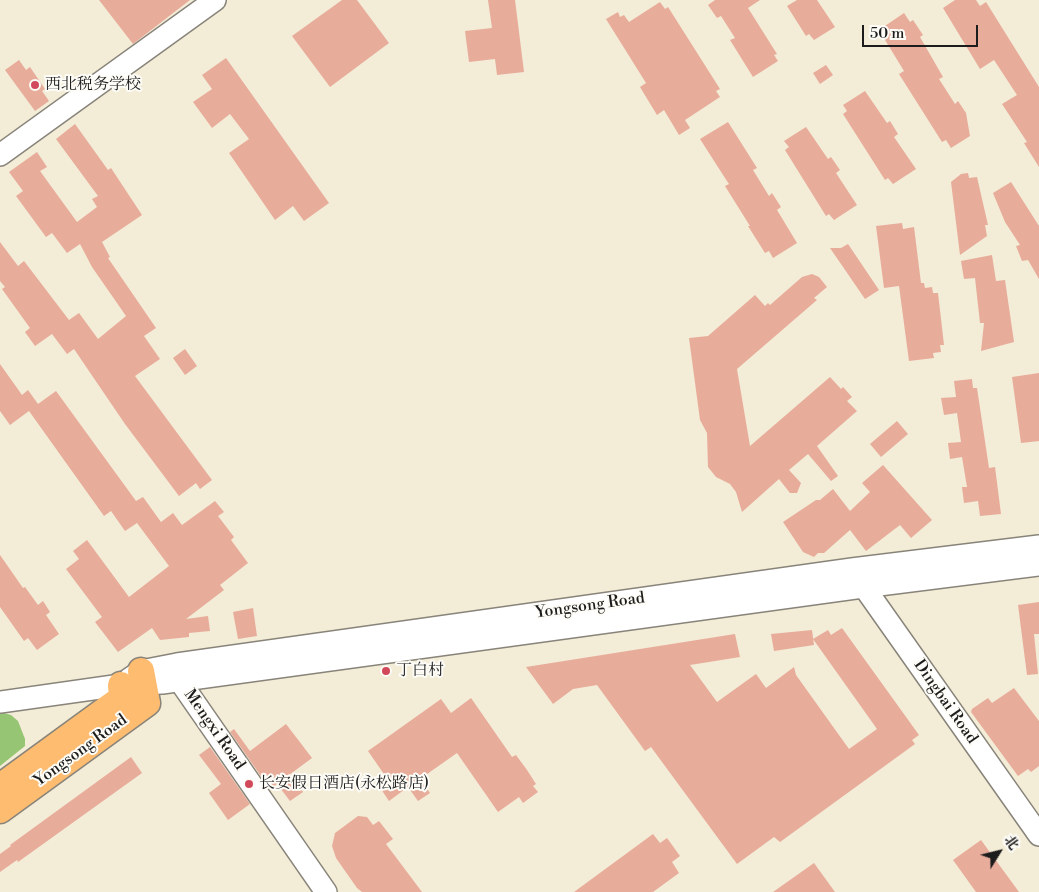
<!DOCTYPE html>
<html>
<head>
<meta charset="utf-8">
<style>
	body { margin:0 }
	#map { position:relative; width:1039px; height:892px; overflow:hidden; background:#f3ecd7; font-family:"Libre Bodoni","Noto Serif SC",serif }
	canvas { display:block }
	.north { position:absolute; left:974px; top:827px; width:50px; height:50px; -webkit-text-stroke:4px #fdfcf7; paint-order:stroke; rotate:54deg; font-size:14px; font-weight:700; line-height:20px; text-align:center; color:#1c1c1c }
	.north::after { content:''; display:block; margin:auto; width:18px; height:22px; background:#1c1c1c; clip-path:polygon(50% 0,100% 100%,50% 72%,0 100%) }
	.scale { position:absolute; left:862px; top:25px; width:116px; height:22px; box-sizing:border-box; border:2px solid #1c1c1c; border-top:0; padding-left:6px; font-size:15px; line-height:18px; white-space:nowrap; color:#1c1c1c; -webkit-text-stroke:4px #fdfcf7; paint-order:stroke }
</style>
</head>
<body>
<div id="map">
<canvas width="1039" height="892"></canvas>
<div class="north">北</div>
<div class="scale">50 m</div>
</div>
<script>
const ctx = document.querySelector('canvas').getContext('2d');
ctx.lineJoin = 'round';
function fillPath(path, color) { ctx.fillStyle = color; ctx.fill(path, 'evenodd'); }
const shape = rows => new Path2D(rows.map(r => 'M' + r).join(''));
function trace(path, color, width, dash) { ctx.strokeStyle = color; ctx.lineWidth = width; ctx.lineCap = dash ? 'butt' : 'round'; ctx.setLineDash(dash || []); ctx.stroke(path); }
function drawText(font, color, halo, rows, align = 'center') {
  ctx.font = font + ' "Libre Bodoni","Noto Serif SC",serif'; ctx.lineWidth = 4; ctx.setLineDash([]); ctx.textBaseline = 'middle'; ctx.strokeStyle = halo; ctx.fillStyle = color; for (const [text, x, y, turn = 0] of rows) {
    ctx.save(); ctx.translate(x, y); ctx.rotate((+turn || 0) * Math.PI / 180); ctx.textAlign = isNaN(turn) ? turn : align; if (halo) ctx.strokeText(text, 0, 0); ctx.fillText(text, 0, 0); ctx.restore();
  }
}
fillPath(shape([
	[0,712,11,715,18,721,25,739,25,746,0,766]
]), '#96c574');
fillPath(shape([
	[99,0,190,0,133,44],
	[342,0,357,0,389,43,330,87,292,36],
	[488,0,515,0,524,72,497,75,495,59,469,62,465,31,492,28],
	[715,0,760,0,748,8,777,54,774,55,778,61,753,77,730,40,735,38,721,16,717,18,708,5],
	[797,0,817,0,835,27,814,40,809,34,806,36,787,6],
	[955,0,976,0,980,6,986,2,1039,87,1039,167,1024,143,1027,142,1002,104,1017,95,994,60,980,69,943,8],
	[660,2,665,9,668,7,720,89,716,91,720,97,685,120,690,128,679,135,664,110,657,115,640,87,646,83,606,19,618,12,620,17,624,15,629,22],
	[904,13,910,22,913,20,923,35,920,37,943,77,939,79,955,104,958,101,966,113,970,136,951,148,946,140,942,142,899,74,904,71,882,35,885,33,882,28],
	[226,58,329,203,304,221,293,206,275,220,229,153,249,139,230,114,212,128,193,102,212,89,202,75],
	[19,60,26,70,30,67,45,89,42,91,49,101,35,111,5,70],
	[826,65,833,75,820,84,813,73],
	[865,91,887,123,890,121,898,134,894,137,916,169,893,184,888,178,885,180,843,114,847,111,843,105],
	[728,122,757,168,753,170,769,196,772,193,781,207,777,210,797,243,773,258,769,251,765,253,748,226,750,226,725,186,729,184,725,178,700,139],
	[75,124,108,170,111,168,142,215,102,242,110,257,108,258,156,328,144,336,160,359,135,376,212,480,200,489,196,483,179,496,125,424,74,349,67,354,52,334,35,346,25,332,30,328,2,289,5,287,0,281,0,242,18,266,24,261,69,320,79,313,98,339,126,316,92,267,80,244,67,253,52,233,46,237,16,196,23,191,9,172,37,152,47,167,40,171,77,222,97,207,92,199,98,196,56,139],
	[806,127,828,159,831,157,840,170,836,173,857,205,834,220,829,214,826,216,785,150,789,147,784,141],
	[968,173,969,178,977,177,988,225,985,225,987,236,960,255,951,182,961,174],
	[1011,182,1039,226,1039,279,1028,260,1022,261,1016,246,1020,245,1005,222,993,193],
	[902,223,903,229,914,227,921,283,924,283,925,288,932,287,933,293,938,293,944,345,940,345,941,352,933,353,934,358,909,361,899,286,884,288,876,226],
	[848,244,879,290,865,299,830,248,841,248],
	[992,255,996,281,1005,280,1014,342,981,351,984,323,980,323,975,278,964,279,961,261],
	[812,274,819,277,827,287,814,298,817,300,737,369,750,446,830,377,841,389,843,387,852,397,847,401,857,411,817,446,838,476,831,481,808,454,789,470,801,483,797,493,790,493,779,479,742,512,736,492,730,484,716,477,708,467,707,433,700,420,689,338,708,336,755,295,765,306,768,303,770,305,802,277],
	[185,349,197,366,185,375,173,358],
	[0,364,22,395,28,390,38,404,56,391,136,501,143,497,161,522,173,513,182,525,215,501,224,512,218,516,234,537,231,540,248,563,220,585,224,590,186,619,208,616,210,631,189,633,189,637,160,640,152,628,118,652,95,622,102,617,66,569,79,559,73,551,87,540,129,597,169,566,137,523,125,531,111,511,104,516,29,411,10,425,0,411],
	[1039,373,1039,441,1021,443,1012,377],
	[972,379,973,388,977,388,989,468,995,467,1001,514,980,516,978,501,964,503,962,487,967,487,962,457,950,459,948,443,961,442,957,413,944,415,941,398,956,397,954,381],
	[897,421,908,434,881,457,870,444],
	[883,465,932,520,911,538,900,525,866,551,850,530,824,553,818,553,814,557,803,552,783,522,816,500,820,500,833,489,850,511,870,492,862,483],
	[0,555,23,588,25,587,38,605,43,601,50,612,46,615,59,634,37,650,28,638,24,641,0,607],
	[1039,602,1039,634,1034,634,1038,674,1027,675,1018,605],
	[253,608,257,636,238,639,233,612],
	[842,628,919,735,912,740,915,744,780,842,774,837,737,864,651,747,645,751,597,685,573,689,553,704,526,667,735,634,740,657,690,665,717,702,756,674,766,688,794,667,796,675,849,749,877,729,813,639,828,630,831,635],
	[812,630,814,645,774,651,771,634],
	[1014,688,1039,721,1039,766,1031,772,1028,769,1018,776,971,712,972,709,988,698,992,703],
	[471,698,512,757,516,755,527,770,536,784,533,786,538,792,523,803,519,797,498,812,457,753,420,779,430,793,418,801,408,787,389,801,377,783,386,777,368,751,441,699,451,713],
	[286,724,312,758,289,775,303,792,290,801,277,784,270,789,230,732,234,729,250,751],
	[210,747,250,804,228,820,209,793,221,784,199,755],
	[131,757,142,773,18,862,17,860,0,872,0,854,11,846,10,845],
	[358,816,367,817,373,825,379,821,393,839,386,844,422,892,362,892,357,888,336,858,332,846,335,833],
	[653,834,660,843,667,838,680,856,672,862,679,873,653,892,574,892],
	[981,840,1019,892,976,892,953,860],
	[814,863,835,892,773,892]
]), '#e8ac9b');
const minor = shape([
	[0,155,215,0],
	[857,577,1039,835],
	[177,669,179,680,326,892],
	[129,679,141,671,177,664,852,569,1039,546],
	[0,702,121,685,162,683,863,587,1039,565]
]);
const major = shape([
	[0,787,122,698,121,685],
	[0,810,147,703,141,671]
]);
trace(minor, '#88847a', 24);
trace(major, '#88847a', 29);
trace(minor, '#fff', 21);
trace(major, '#febc70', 26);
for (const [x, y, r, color] of [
	[35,85,5,"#d1495b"],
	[386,671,5,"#d1495b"],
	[249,784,5,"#d1495b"]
]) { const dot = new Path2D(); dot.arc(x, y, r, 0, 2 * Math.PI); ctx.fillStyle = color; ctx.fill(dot); trace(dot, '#fdfcf7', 2); }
drawText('16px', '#1c1c1c', '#fdfcf7', [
	["西北税务学校",45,85],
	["丁白村",396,671],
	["长安假日酒店(永松路店)",259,784]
], 'left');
drawText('16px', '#1c1c1c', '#fdfcf7', [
	["Yongsong Road",590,606,-8],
	["Dingbai Road",945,702,55],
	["Mengxi Road",214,730,55],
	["Yongsong Road",81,751,-36]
]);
</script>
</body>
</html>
